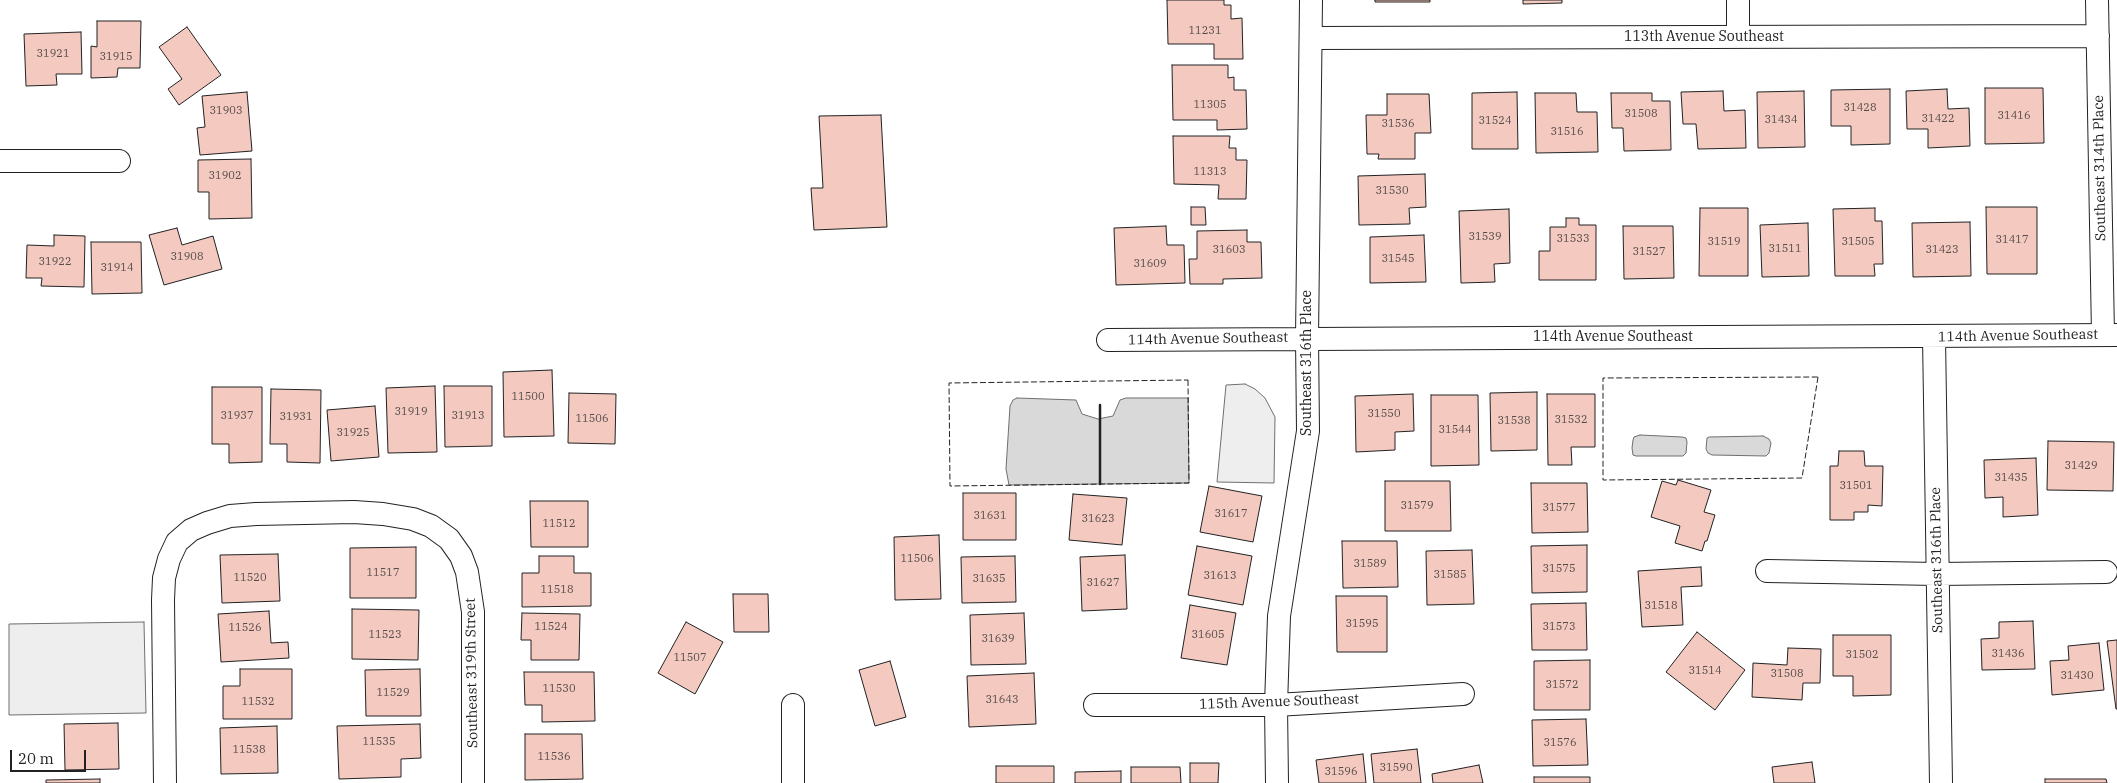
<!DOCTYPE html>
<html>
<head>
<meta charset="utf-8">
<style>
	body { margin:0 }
	#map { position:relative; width:2117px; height:783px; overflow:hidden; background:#fff; font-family:"IBM Plex Serif",serif }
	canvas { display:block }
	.scale { position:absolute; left:10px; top:750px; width:76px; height:22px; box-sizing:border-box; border:2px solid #222; border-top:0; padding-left:6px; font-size:15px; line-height:18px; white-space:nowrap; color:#222; -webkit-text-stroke:4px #fff; paint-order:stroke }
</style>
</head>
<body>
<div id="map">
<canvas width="2117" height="783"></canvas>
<div class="scale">20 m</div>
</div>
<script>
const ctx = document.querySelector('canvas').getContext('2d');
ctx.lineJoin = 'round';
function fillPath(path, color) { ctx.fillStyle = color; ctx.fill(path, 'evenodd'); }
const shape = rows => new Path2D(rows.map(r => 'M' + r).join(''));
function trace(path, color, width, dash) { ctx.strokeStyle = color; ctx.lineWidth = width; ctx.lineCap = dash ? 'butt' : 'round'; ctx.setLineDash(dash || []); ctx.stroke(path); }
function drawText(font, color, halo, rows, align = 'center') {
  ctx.font = font + ' "IBM Plex Serif",serif'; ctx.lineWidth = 4; ctx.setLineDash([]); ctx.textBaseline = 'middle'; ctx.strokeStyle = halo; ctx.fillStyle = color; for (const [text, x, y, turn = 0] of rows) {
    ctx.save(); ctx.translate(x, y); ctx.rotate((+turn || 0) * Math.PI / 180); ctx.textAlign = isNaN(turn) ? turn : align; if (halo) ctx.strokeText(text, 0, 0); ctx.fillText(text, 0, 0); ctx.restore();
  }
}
const green = shape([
	[1245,384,1255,389,1265,398,1275,417,1274,483,1217,482,1226,385,1245,384],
	[144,622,146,713,9,715,9,624,144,622]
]);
fillPath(green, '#eee');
trace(green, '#6f6f6f', 1);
const water = shape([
	[1017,398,1076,400,1082,414,1098,419,1113,416,1120,400,1126,398,1188,398,1189,483,1009,485,1006,469,1010,406,1013,400,1017,398],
	[1640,435,1682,437,1686,438,1687,442,1686,453,1683,456,1636,456,1633,455,1632,448,1633,440,1634,437,1640,435],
	[1763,436,1769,439,1771,443,1769,453,1766,456,1712,455,1708,453,1706,449,1707,438,1709,437,1763,436]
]);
fillPath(water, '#d9d9d9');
trace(water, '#6f6f6f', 1);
const building = shape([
	[1167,0,1224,0,1224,5,1231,5,1231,19,1242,18,1243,59,1214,59,1214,44,1168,44,1167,0],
	[1375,0,1430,0,1430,2,1375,2,1375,0],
	[1523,0,1562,0,1562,3,1523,4,1523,0],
	[97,21,141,21,140,68,118,68,117,77,91,78,91,46,97,47,97,21],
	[187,27,221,75,179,105,168,89,182,79,159,47,187,27],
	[81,32,82,74,56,74,57,85,26,86,24,34,81,32],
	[1172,65,1228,65,1228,78,1234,77,1234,90,1246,90,1247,129,1217,130,1217,120,1173,120,1172,65],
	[1985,88,2043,88,2044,143,1985,144,1985,88],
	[1890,89,1890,144,1851,145,1851,126,1831,126,1831,90,1890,89],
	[1947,89,1948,109,1969,108,1970,146,1928,148,1928,129,1907,129,1906,91,1947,89],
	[1723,91,1724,111,1745,110,1746,148,1698,149,1696,124,1683,124,1681,92,1723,91],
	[1804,91,1805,147,1758,148,1757,92,1804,91],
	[247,92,252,151,200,155,197,128,205,127,202,96,247,92],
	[1517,92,1518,149,1472,149,1472,93,1517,92],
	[1535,93,1576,93,1577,112,1597,112,1598,152,1536,153,1535,93],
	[1611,93,1652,93,1652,101,1670,101,1671,150,1624,151,1623,128,1612,128,1611,93],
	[1387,94,1429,94,1431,133,1415,133,1415,159,1378,159,1379,154,1367,154,1366,115,1387,115,1387,94],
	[881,115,887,227,814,230,811,188,823,188,819,116,881,115],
	[1173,136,1230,136,1229,148,1236,148,1236,160,1247,160,1246,199,1218,199,1219,185,1174,184,1173,136],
	[251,159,252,218,209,219,209,192,198,192,198,160,251,159],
	[1425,174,1426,207,1409,208,1410,224,1359,225,1358,176,1425,174],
	[1191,207,1205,207,1206,225,1191,225,1191,207],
	[1986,207,2037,207,2037,274,1987,274,1986,207],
	[1700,208,1748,208,1748,276,1699,276,1700,208],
	[1875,208,1875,221,1882,221,1883,264,1874,264,1875,276,1835,276,1833,209,1875,208],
	[1509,209,1510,263,1494,264,1495,282,1461,283,1459,211,1509,209],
	[1566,218,1579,218,1579,225,1596,225,1596,280,1539,280,1539,251,1550,251,1550,227,1566,227,1566,218],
	[1970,222,1971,276,1913,277,1912,223,1970,222],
	[1808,223,1809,276,1762,277,1760,225,1808,223],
	[1166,226,1167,245,1184,245,1185,283,1116,285,1114,228,1166,226],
	[1623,226,1673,226,1674,278,1624,279,1623,226],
	[177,228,182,245,213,236,222,269,164,285,149,235,177,228],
	[1247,230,1247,242,1261,242,1262,278,1223,279,1223,284,1190,284,1189,259,1197,259,1197,231,1247,230],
	[54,235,85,236,84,287,41,286,42,278,26,278,27,245,54,246,54,235],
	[1424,235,1426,282,1370,283,1370,237,1424,235],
	[91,242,141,242,142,293,92,294,91,242],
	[552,370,554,436,504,437,503,372,552,370],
	[435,386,437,452,388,453,386,388,435,386],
	[444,386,492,386,492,446,445,447,444,386],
	[212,387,262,387,262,462,229,463,229,444,212,444,212,387],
	[271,389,321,390,320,463,287,462,287,444,270,444,271,389],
	[1537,392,1537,450,1491,451,1490,393,1537,392],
	[569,393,616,394,615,444,568,443,569,393],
	[1413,394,1414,431,1395,432,1395,450,1356,452,1355,396,1413,394],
	[1547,394,1595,394,1595,447,1571,447,1572,465,1548,465,1547,394],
	[1431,395,1478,395,1479,465,1431,466,1431,395],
	[375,406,379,457,331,461,327,410,375,406],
	[2048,441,2114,442,2113,491,2047,490,2048,441],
	[1839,451,1864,451,1865,466,1883,466,1882,506,1868,505,1868,512,1854,512,1854,520,1830,520,1830,466,1838,466,1839,451],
	[2036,458,2038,515,2003,517,2003,497,1985,498,1984,460,2036,458],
	[1678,480,1711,490,1704,512,1715,515,1707,541,1705,541,1702,551,1675,543,1680,526,1651,517,1662,481,1676,485,1678,480],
	[1385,481,1450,481,1451,531,1385,531,1385,481],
	[1531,483,1587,483,1588,532,1532,533,1531,483],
	[1209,486,1262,496,1253,542,1200,532,1209,486],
	[963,493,1016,493,1016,540,963,540,963,493],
	[1073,494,1127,498,1122,545,1069,540,1073,494],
	[530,501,588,501,588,547,531,547,530,501],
	[939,535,941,599,895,600,894,537,939,535],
	[1342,541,1397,541,1398,587,1343,588,1342,541],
	[1587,545,1587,592,1532,593,1531,546,1587,545],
	[1197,546,1252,556,1243,605,1188,595,1197,546],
	[416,547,416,598,350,598,350,548,416,547],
	[1472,550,1474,604,1427,605,1426,551,1472,550],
	[278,554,280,601,222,603,220,555,278,554],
	[1125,555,1127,609,1082,611,1080,557,1125,555],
	[539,556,574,556,574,573,591,573,591,606,522,607,522,573,539,573,539,556],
	[1015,556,1016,602,962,603,961,557,1015,556],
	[1701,567,1702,586,1681,587,1683,625,1642,627,1638,571,1701,567],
	[733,594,768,594,769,632,734,632,733,594],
	[1336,596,1387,596,1387,652,1337,652,1336,596],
	[1586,603,1587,650,1532,650,1531,604,1586,603],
	[1190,605,1236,613,1227,665,1181,658,1190,605],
	[352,609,419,610,418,660,352,659,352,609],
	[269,611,271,643,288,642,289,658,221,662,218,614,269,611],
	[522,613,580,614,579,660,531,660,531,640,521,640,522,613],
	[1024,613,1026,664,971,665,970,615,1024,613],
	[2033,621,2035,669,1982,670,1981,639,1999,638,1999,622,2033,621],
	[686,622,723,642,695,694,658,673,686,622],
	[1697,632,1745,670,1715,710,1666,672,1697,632],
	[1833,635,1891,635,1891,695,1853,696,1853,676,1833,676,1833,635],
	[2117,640,2117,709,2116,709,2107,641,2117,640],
	[2099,643,2104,690,2052,695,2050,661,2069,660,2068,646,2099,643],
	[1788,648,1821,649,1820,683,1803,683,1802,700,1752,697,1753,663,1787,665,1788,648],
	[1590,660,1590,710,1534,710,1534,661,1590,660],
	[890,661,906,717,875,726,859,670,890,661],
	[240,669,292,669,292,719,223,719,223,686,240,686,240,669],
	[420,669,421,716,366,716,365,670,420,669],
	[524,672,594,672,595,721,542,722,542,705,525,705,524,672],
	[1034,673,1036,724,969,727,967,676,1034,673],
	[1586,719,1588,765,1533,766,1532,720,1586,719],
	[118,723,119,769,65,770,64,724,118,723],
	[420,724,421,758,401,759,401,777,339,779,337,726,420,724],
	[277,726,278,773,221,774,220,728,277,726],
	[525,734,582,734,583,779,525,780,525,734],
	[1417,749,1421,783,1374,783,1371,754,1417,749],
	[1363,754,1366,783,1319,783,1316,760,1363,754],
	[1812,762,1815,783,1774,783,1772,767,1812,762],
	[1190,763,1219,763,1218,783,1190,783,1190,763],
	[1479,765,1483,783,1433,783,1432,774,1479,765],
	[996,766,1054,766,1054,783,996,783,996,766],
	[1131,767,1180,767,1181,783,1131,783,1131,767],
	[1121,771,1121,783,1075,783,1075,772,1121,771],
	[1534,777,1590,777,1590,783,1534,783,1534,777],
	[100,779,100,783,46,783,46,780,100,779],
	[2045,779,2106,779,2107,783,2045,783,2045,779]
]);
fillPath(building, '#f3c9c0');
trace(building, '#222', 1);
const minor = shape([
	[2097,0,2103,335],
	[1738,37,1738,0],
	[1311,38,2098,36],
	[0,161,119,161],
	[1934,337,1941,783],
	[1108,340,2117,335],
	[1767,571,1937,574,2106,572],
	[793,705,793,783],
	[1095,705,1276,705,1463,694],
	[165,783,163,600,164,578,169,559,177,542,191,530,207,523,230,516,256,514,354,512,383,514,413,519,431,526,449,539,461,556,467,572,473,612,473,783],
	[1277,783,1276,705,1279,616,1308,431,1307,338,1311,0]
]);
trace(minor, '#222', 24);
trace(minor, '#fff', 22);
trace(shape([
	[1818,377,1802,478,1603,480,1603,378,1818,377],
	[1188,380,1189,483,950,486,949,383,1188,380]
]), '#222', 1, [6, 2.5]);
trace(shape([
	[1100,484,1100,405]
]), '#222', 2.5);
drawText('11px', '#564c4a', null, [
	["11231",1205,31],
	["31921",53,54],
	["31915",116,57],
	["11305",1210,105],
	["31428",1860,108],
	["31903",226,111],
	["31508",1641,114],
	["31416",2014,116],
	["31422",1938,119],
	["31434",1781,120],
	["31524",1495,121],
	["31536",1398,124],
	["31516",1567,132],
	["11313",1210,172],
	["31902",225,176],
	["31530",1392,191],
	["31539",1485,237],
	["31533",1573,239],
	["31417",2012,240],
	["31519",1724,242],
	["31505",1858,242],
	["31511",1785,249],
	["31603",1229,250],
	["31423",1942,250],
	["31527",1649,252],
	["31908",187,257],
	["31545",1398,259],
	["31922",55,262],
	["31609",1150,264],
	["31914",117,268],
	["11500",528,397],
	["31919",411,412],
	["31550",1384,414],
	["31937",237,416],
	["31913",468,416],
	["31931",296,417],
	["11506",592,419],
	["31532",1571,420],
	["31538",1514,421],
	["31544",1455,430],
	["31925",353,433],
	["31429",2081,466],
	["31435",2011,478],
	["31501",1856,486],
	["31579",1417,506],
	["31577",1559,508],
	["31617",1231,514],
	["31631",990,516],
	["31623",1098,519],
	["11512",559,524],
	["11506",917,559],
	["31589",1370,564],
	["31575",1559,569],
	["11517",383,573],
	["31585",1450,575],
	["31613",1220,576],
	["11520",250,578],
	["31635",989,579],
	["31627",1103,583],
	["11518",557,590],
	["31518",1661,606],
	["31595",1362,624],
	["11524",551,627],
	["31573",1559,627],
	["11526",245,628],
	["11523",385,635],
	["31605",1208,635],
	["31639",998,639],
	["31436",2008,654],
	["31502",1862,655],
	["11507",690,658],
	["31514",1705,671],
	["31508",1787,674],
	["31430",2077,676],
	["31572",1562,685],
	["11530",559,689],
	["11529",393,693],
	["31643",1002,700],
	["11532",258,702],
	["11535",379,742],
	["31576",1560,743],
	["11538",249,750],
	["11536",554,757],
	["31590",1396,768],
	["31596",1341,772]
]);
drawText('14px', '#222', '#fff', [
	["113th Avenue Southeast",1704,37],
	["Southeast 314th Place",2100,168,-91],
	["114th Avenue Southeast",2018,336,-1],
	["114th Avenue Southeast",1613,337],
	["114th Avenue Southeast",1208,339,-1],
	["Southeast 316th Place",1307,363,-90],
	["Southeast 316th Place",1937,560,-91],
	["Southeast 319th Street",472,673,-91],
	["115th Avenue Southeast",1279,702,-2]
]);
</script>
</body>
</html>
